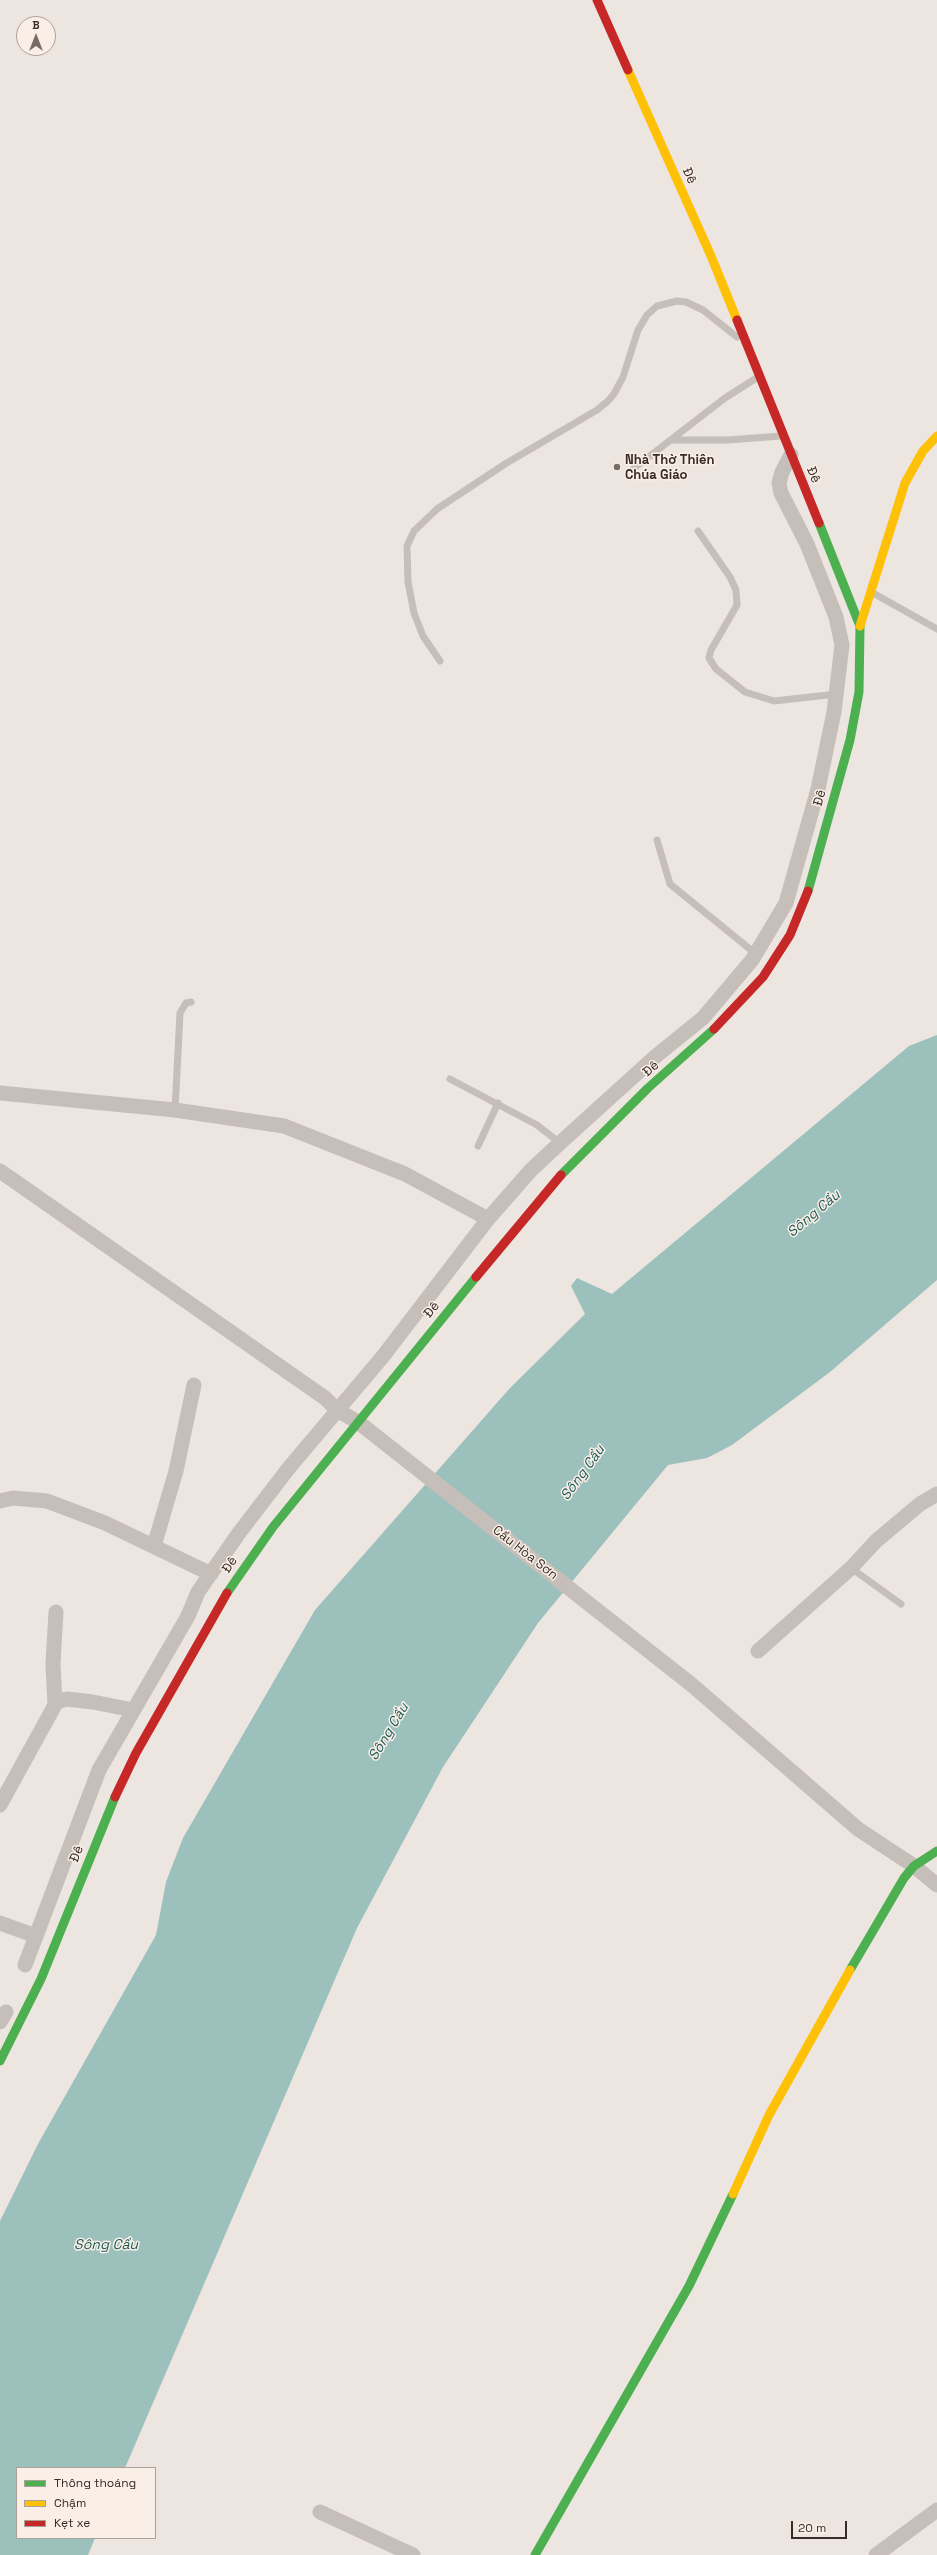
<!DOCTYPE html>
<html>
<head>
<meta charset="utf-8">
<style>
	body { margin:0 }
	#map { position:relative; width:937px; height:2555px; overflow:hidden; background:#ede5e0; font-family:"Space Grotesk",sans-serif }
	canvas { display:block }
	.legend { position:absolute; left:16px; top:2467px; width:140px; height:72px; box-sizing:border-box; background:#faefe7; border:1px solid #aca09a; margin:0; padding:5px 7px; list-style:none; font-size:12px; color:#372a27 }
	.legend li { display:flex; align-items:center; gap:8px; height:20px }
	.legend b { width:20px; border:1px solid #aca09a }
	.north { position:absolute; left:16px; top:16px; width:40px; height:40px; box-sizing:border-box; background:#faefe7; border:1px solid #aca09a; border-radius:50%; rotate:0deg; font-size:11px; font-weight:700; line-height:16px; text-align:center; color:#372a27 }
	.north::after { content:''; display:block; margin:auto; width:14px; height:18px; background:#776b68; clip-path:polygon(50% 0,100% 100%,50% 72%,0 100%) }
	.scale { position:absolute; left:791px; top:2521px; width:56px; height:18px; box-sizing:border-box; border:2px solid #372a27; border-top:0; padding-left:5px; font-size:12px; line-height:14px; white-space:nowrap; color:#372a27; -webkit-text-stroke:3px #faefe7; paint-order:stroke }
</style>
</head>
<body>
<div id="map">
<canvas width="937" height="2555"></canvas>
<ul class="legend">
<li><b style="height:5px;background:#4caf50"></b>Thông thoáng</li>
<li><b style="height:5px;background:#ffc107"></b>Chậm</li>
<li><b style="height:5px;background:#c62828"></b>Kẹt xe</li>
</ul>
<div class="north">B</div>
<div class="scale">20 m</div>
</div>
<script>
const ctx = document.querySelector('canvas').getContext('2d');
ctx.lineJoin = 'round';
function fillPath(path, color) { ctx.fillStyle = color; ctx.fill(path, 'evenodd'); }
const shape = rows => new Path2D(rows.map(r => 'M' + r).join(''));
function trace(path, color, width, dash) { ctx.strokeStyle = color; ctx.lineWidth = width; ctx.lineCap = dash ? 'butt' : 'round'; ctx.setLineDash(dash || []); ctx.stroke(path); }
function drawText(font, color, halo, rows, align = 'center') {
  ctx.font = font + ' "Space Grotesk",sans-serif'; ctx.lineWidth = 3; ctx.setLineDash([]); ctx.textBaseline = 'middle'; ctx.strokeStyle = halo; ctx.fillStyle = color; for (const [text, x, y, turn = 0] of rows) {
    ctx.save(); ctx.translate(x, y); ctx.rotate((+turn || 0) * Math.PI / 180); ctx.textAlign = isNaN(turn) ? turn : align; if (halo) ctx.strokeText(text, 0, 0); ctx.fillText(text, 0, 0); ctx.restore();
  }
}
fillPath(shape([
	[937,1035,937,1280,830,1372,732,1445,707,1458,668,1465,538,1623,443,1767,357,1928,125,2468,17,2468,17,2538,95,2538,88,2555,0,2555,0,2221,38,2144,156,1935,166,1882,183,1838,315,1610,510,1388,585,1314,571,1286,577,1278,612,1294,909,1046]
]), '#9cc0bc');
trace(shape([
	[673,440,728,440,781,436],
	[633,469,725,398,758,377],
	[698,531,730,577,736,590,737,605,711,650,709,658,716,669,745,692,774,701,837,694],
	[873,593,937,629],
	[440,661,423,636,414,613,408,582,407,546,414,531,437,509,505,464,597,410,608,401,614,394,623,377,638,330,647,315,657,306,677,301,686,302,703,310,737,337],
	[657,840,670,884,756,954],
	[450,1079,537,1125,560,1143],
	[175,1110,180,1013,186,1003,191,1002],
	[478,1146,498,1103],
	[851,1568,901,1604]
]), '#c6beb9', 7);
trace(shape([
	[0,1093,175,1110,284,1126,405,1174,488,1219],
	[0,1171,325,1398,337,1410,358,1422,692,1685,858,1829,914,1866,937,1885],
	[0,1501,13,1498,47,1501,105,1523,211,1574],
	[154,1546,176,1471,194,1385],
	[758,1651,851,1568,876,1541,920,1504,937,1494],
	[56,1702,67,1699,93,1702,133,1710],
	[0,1805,55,1705,53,1664,56,1612],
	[0,1923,36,1936],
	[25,1965,99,1770,188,1616,198,1592,239,1533,288,1469,384,1355,488,1219,531,1170,560,1143,656,1056,703,1018,752,960,786,903,818,789,834,712,842,645,836,617,807,544,781,493,779,483,782,472,791,455],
	[0,2022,6,2012],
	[320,2512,413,2555],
	[876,2555,937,2510]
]), '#c6beb9', 15);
trace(shape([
	[808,891,850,740,859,692,860,626,819,523],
	[561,1175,648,1088,714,1029],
	[227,1593,273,1527,476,1277],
	[850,1970,904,1878,914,1866,937,1851],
	[0,2061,41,1979,115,1797],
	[535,2555,689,2286,733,2194]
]), '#4caf50', 9);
trace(shape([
	[628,70,711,256,737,320],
	[860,626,905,483,923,451,937,436],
	[733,2194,769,2115,850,1970]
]), '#ffc107', 9);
trace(shape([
	[597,0,628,70],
	[737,320,819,523],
	[714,1029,763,977,790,935,808,891],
	[476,1277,561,1175],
	[115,1797,136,1753,227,1593]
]), '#c62828', 9);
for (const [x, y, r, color] of [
	[617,467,4,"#776b68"]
]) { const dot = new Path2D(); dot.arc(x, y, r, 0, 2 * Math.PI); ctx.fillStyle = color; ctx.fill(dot); trace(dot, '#faefe7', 1.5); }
drawText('13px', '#372a27', '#faefe7', [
	["Đê",689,176,66],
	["Đê",813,475,68],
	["Đê",820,798,-74],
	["Đê",651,1069,-41],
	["Đê",432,1310,-51],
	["Cầu Hòa Sơn",525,1553,38],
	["Đê",230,1565,-57],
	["Đê",77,1854,-69]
]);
drawText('bold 13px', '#372a27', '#faefe7', [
	["Nhà Thờ Thiên",625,460],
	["Chúa Giáo",625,475]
], 'left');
drawText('italic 14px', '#1c5956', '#faefe7', [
	["Sông Cầu",814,1214,-40],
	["Sông Cầu",583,1473,-54],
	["Sông Cầu",389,1732,-59],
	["Sông Cầu",106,2245]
]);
</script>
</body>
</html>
